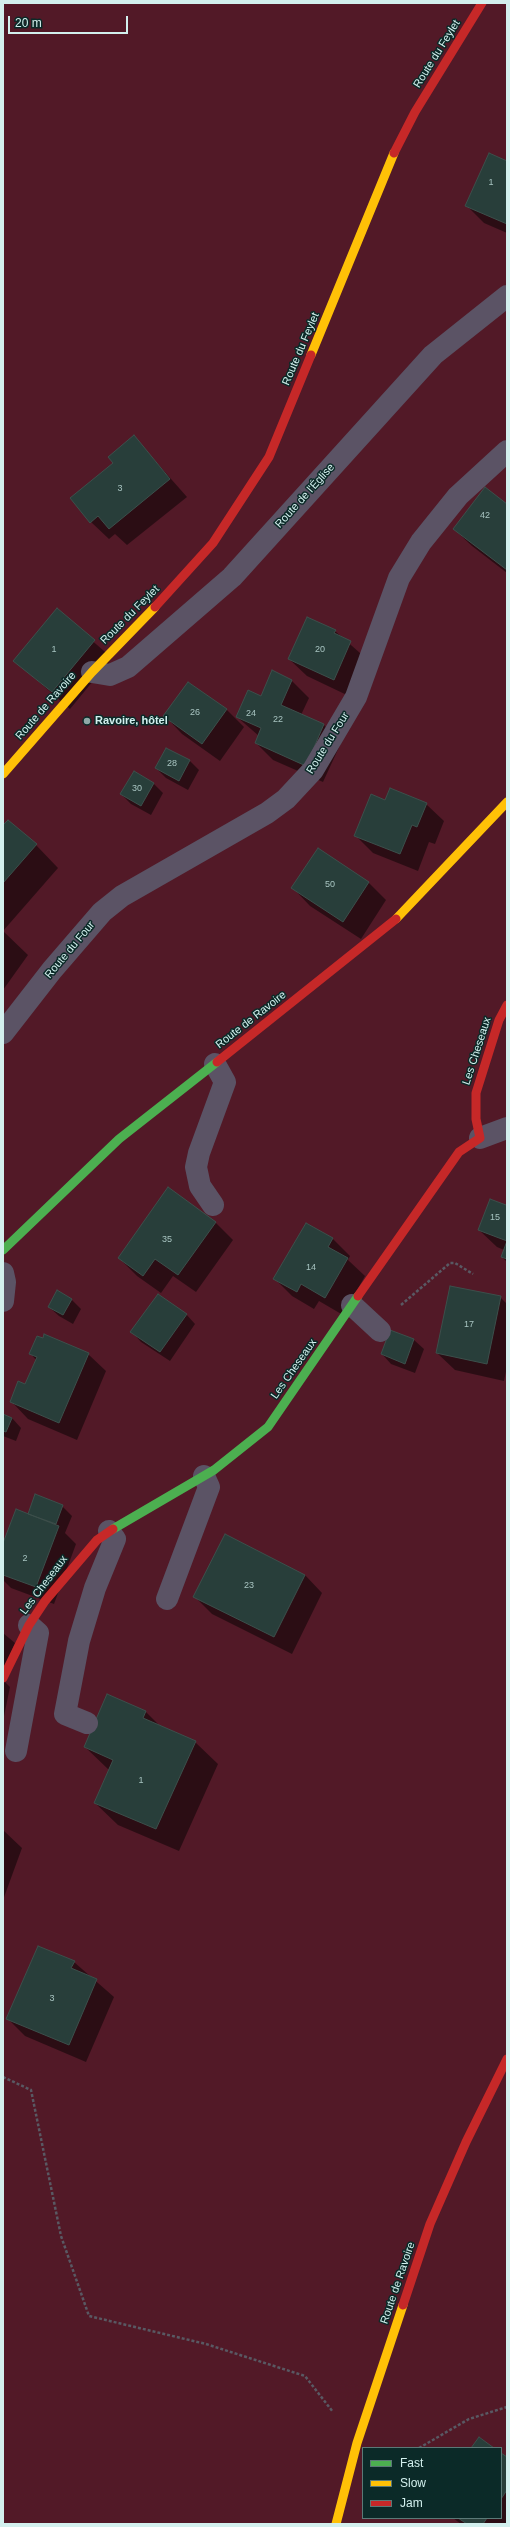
<!DOCTYPE html>
<html>
<head>
<meta charset="utf-8">
<style>
	body { margin:0 }
	#map { position:relative; width:510px; height:2527px; overflow:hidden; background:#122322; font-family:Helvetica,sans-serif }
	canvas { display:block }
	.frame { position:absolute; inset:0; border:4px solid #d3f0ee; pointer-events:none }
	.legend { position:absolute; left:362px; top:2447px; width:140px; height:72px; box-sizing:border-box; background:#0b2a28; border:1px solid #5b7977; margin:0; padding:5px 7px; list-style:none; font-size:12px; color:#d3f0ee }
	.legend li { display:flex; align-items:center; gap:8px; height:20px }
	.legend b { width:20px; border:1px solid #5b7977 }
	.scale { position:absolute; left:8px; top:16px; width:120px; height:18px; box-sizing:border-box; border:2px solid #d3f0ee; border-top:0; padding-left:5px; font-size:12px; line-height:14px; white-space:nowrap; color:#d3f0ee; -webkit-text-stroke:3px #0b2a28; paint-order:stroke }
</style>
</head>
<body>
<div id="map">
<canvas width="510" height="2527"></canvas>
<div class="frame"></div>
<ul class="legend">
<li><b style="height:5px;background:#4caf50"></b>Fast</li>
<li><b style="height:5px;background:#ffc107"></b>Slow</li>
<li><b style="height:5px;background:#c62828"></b>Jam</li>
</ul>
<div class="scale">20 m</div>
</div>
<script>
const ctx = document.querySelector('canvas').getContext('2d');
ctx.lineJoin = 'round';
function fillPath(path, color) { ctx.fillStyle = color; ctx.fill(path, 'evenodd'); }
const shape = rows => new Path2D(rows.map(r => 'M' + r).join(''));
function trace(path, color, width, dash) { ctx.strokeStyle = color; ctx.lineWidth = width; ctx.lineCap = dash ? 'butt' : 'round'; ctx.setLineDash(dash || []); ctx.stroke(path); }
function drawText(font, color, halo, rows, align = 'center') {
  ctx.font = font + ' Helvetica,sans-serif'; ctx.lineWidth = 3; ctx.setLineDash([]); ctx.textBaseline = 'middle'; ctx.strokeStyle = halo; ctx.fillStyle = color; for (const [text, x, y, turn = 0] of rows) {
    ctx.save(); ctx.translate(x, y); ctx.rotate((+turn || 0) * Math.PI / 180); ctx.textAlign = isNaN(turn) ? turn : align; if (halo) ctx.strokeText(text, 0, 0); ctx.fillText(text, 0, 0); ctx.restore();
  }
}
fillPath(shape([
	[3,3,507,3,507,2524,3,2524],
	[363,2448,501,2448,501,2518,363,2518]
]), '#521927');
fillPath(shape([
	[507,162,507,233,484,223,466,205],
	[134,437,187,497,127,545,115,534,109,539,91,522,115,463],
	[507,505,507,573,472,546,454,529],
	[57,610,112,658,70,709,15,661],
	[335,631,368,660,351,697,307,676,289,659],
	[291,680,309,698,301,715,324,725,341,743,323,782,273,760,256,743,259,736,237,717],
	[189,683,227,710,244,727,220,761,182,734,165,716],
	[189,760,199,770,188,790,166,778,156,768],
	[134,772,154,784,163,793,151,815,131,804,121,794],
	[386,801,426,804,444,821,435,844,429,842,418,871,373,853,355,835],
	[3,827,36,845,58,868,3,931,28,955,3,990],
	[318,849,369,883,386,900,361,939,310,906,293,888],
	[169,1189,216,1223,233,1240,196,1292,173,1276,161,1293,137,1276,119,1258],
	[507,1206,507,1262,502,1257,504,1250,497,1247,479,1230],
	[307,1224,333,1239,350,1256,348,1260,365,1276,343,1315,319,1301,314,1309,292,1296,275,1279],
	[57,1292,72,1300,81,1309,73,1324,59,1316,49,1307],
	[500,1297,507,1304,507,1367,504,1381,455,1370,437,1353],
	[186,1314,195,1324,170,1361,141,1342,132,1332],
	[391,1331,414,1340,424,1349,415,1373,391,1364,382,1354],
	[30,1353,88,1354,106,1371,77,1440,28,1419,11,1401,25,1385,36,1360],
	[3,1415,12,1418,21,1428,16,1441,3,1436],
	[62,1506,72,1516,65,1533,76,1544,54,1604,11,1588,3,1580,3,1546,28,1515],
	[305,1575,322,1593,292,1654,212,1614,194,1596],
	[3,1633,15,1643,3,1671],
	[3,1680,10,1687,3,1721],
	[146,1712,161,1727,195,1742,218,1764,179,1851,118,1825,95,1803,109,1770,85,1747],
	[3,1830,22,1848,3,1900],
	[74,1962,114,1997,86,2062,25,2036,8,2019],
	[501,2454,507,2458,507,2524,461,2524,453,2518,501,2518]
]), '#0007');
const building = shape([
	[489,153,507,161,507,224,465,206,489,153],
	[134,435,170,479,109,529,98,516,90,523,70,498,113,463,108,457,134,435],
	[485,487,507,504,507,570,453,529,485,487],
	[57,608,95,640,52,692,13,661,57,608],
	[307,617,336,630,334,633,351,641,334,680,288,659,307,617],
	[272,670,292,680,281,705,324,724,306,766,255,743,261,728,236,717,248,690,261,696,272,670],
	[188,682,227,709,202,744,163,716,188,682],
	[166,748,190,760,179,781,155,768,166,748],
	[134,771,154,783,141,806,120,794,134,771],
	[390,788,427,803,417,827,412,825,400,854,354,836,371,794,385,800,390,788],
	[8,820,37,844,3,883,3,825,8,820],
	[318,848,369,882,343,922,291,888,318,848],
	[168,1187,216,1222,178,1275,155,1259,143,1276,118,1258,168,1187],
	[490,1199,506,1205,507,1203,507,1259,501,1257,507,1241,478,1230,490,1199],
	[306,1223,333,1238,328,1247,348,1258,325,1298,301,1284,297,1292,273,1279,306,1223],
	[450,1286,501,1296,487,1364,436,1353,450,1286],
	[57,1290,72,1299,63,1315,48,1307,57,1290],
	[158,1294,187,1314,160,1352,130,1332,158,1294],
	[390,1330,414,1339,405,1364,381,1354,390,1330],
	[44,1334,89,1353,59,1423,10,1402,18,1381,25,1384,37,1357,29,1354,37,1336,43,1338,44,1334],
	[3,1414,12,1418,6,1432,3,1431,3,1414],
	[35,1494,63,1505,56,1524,28,1514,35,1494],
	[16,1509,59,1526,36,1587,3,1575,3,1543,16,1509],
	[225,1534,305,1575,274,1637,193,1597,225,1534],
	[107,1694,146,1711,143,1718,196,1741,156,1829,94,1803,113,1760,84,1747,107,1694],
	[38,1946,75,1961,71,1968,97,1979,69,2045,6,2019,38,1946],
	[479,2437,494,2448,471,2448,479,2437],
	[501,2453,507,2457,507,2490,501,2499,501,2453],
	[458,2518,487,2518,483,2524,467,2524,458,2518]
]);
fillPath(building, '#283e3a');
trace(building, '#3c4f4b', 1);
trace(shape([
	[401,1305,450,1263,455,1263,473,1274],
	[3,2077,31,2090,61,2236,89,2316,206,2344,305,2376,333,2412],
	[419,2448,469,2419,507,2407]
]), '#595963', 2.5, [3, 2]);
trace(shape([
	[480,1138,507,1128],
	[213,1205,200,1186,196,1167,199,1153,225,1082,215,1064],
	[3,1273,5,1282,3,1301],
	[352,1305,380,1331],
	[167,1599,209,1487,204,1476],
	[87,1723,65,1714,79,1641,95,1588,115,1539,109,1531],
	[16,1751,38,1633,29,1625]
]), '#5b5365', 22);
trace(shape([
	[92,672,110,675,128,667,232,577,433,355,507,296],
	[3,1033,52,970,102,912,122,896,267,813,286,799,313,770,356,697,399,578,421,542,458,496,507,451]
]), '#5b5365', 22);
trace(shape([
	[3,1250,119,1139,217,1062],
	[113,1529,214,1470,268,1427,358,1296]
]), '#4caf50', 9);
trace(shape([
	[311,355,394,153],
	[3,774,92,672,155,607],
	[396,919,507,802],
	[336,2524,357,2443,403,2305]
]), '#ffc107', 9);
trace(shape([
	[394,153,415,112,482,3],
	[155,607,213,543,269,457,311,355],
	[217,1062,396,919],
	[358,1296,459,1152,480,1138,476,1119,476,1093,499,1020,507,1005],
	[3,1678,29,1625,45,1601,97,1540,113,1529],
	[403,2305,430,2224,466,2142,507,2059]
]), '#c62828', 9);
for (const [x, y, r, color] of [
	[87,721,4,"#8fa8a7"]
]) { const dot = new Path2D(); dot.arc(x, y, r, 0, 2 * Math.PI); ctx.fillStyle = color; ctx.fill(dot); trace(dot, '#0b2a28', 1.5); }
drawText('9px', '#a8c4c1', null, [
	["1",491,183],
	["3",120,489],
	["42",485,516],
	["1",54,650],
	["20",320,650],
	["26",195,713],
	["24",251,714],
	["22",278,720],
	["28",172,764],
	["30",137,789],
	["50",330,885],
	["15",495,1218],
	["35",167,1240],
	["14",311,1268],
	["17",469,1325],
	["2",25,1559],
	["23",249,1586],
	["1",141,1781],
	["3",52,1999]
]);
drawText('11px', '#d3f0ee', '#0b2a28', [
	["Route du Feylet",437,54,-58],
	["Route du Feylet",301,349,-67],
	["Route de l'Église",305,496,-48],
	["Route du Feylet",130,615,-45],
	["Route de Ravoire",46,706,-49],
	["Route du Four",328,743,-58],
	["Route du Four",70,950,-50],
	["Route de Ravoire",251,1020,-38],
	["Les Cheseaux",477,1051,-72],
	["Les Cheseaux",294,1369,-55],
	["Les Cheseaux",44,1585,-53],
	["Route de Ravoire",398,2283,-71]
]);
drawText('bold 11px', '#d3f0ee', '#0b2a28', [
	["Ravoire, hôtel",95,721]
], 'left');
</script>
</body>
</html>
